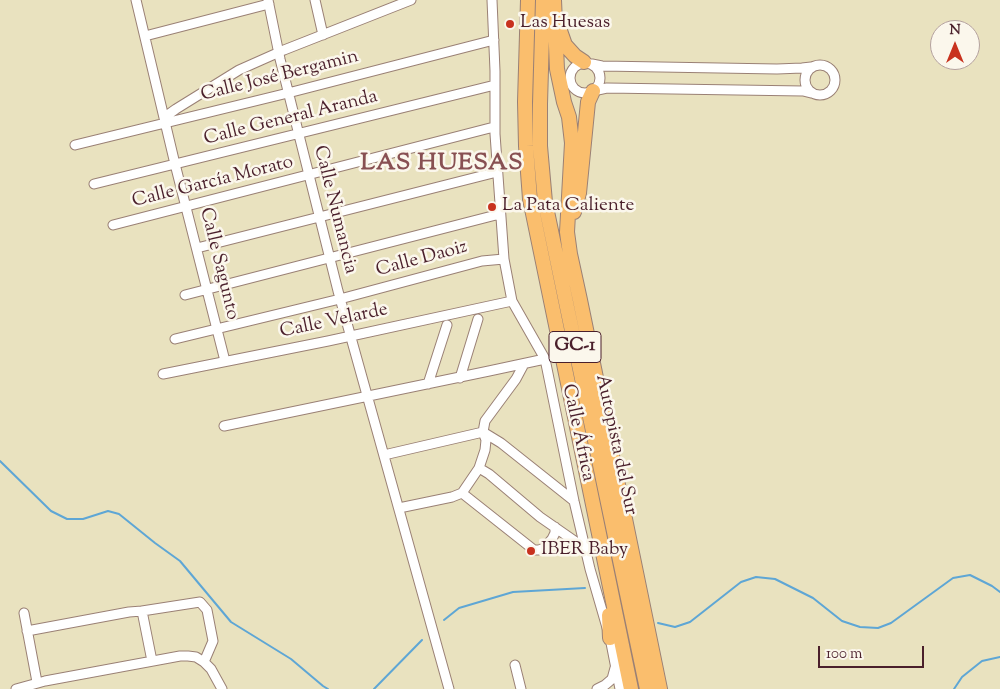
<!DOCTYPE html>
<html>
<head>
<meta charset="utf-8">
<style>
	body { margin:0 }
	#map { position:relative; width:1000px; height:689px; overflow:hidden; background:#e9e2bf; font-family:"Sorts Mill Goudy",serif }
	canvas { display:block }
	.north { position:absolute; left:930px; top:20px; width:50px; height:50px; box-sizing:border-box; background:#fbf7ec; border:1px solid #b4a19f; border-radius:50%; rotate:0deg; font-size:14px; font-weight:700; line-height:20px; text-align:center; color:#4a1f2b }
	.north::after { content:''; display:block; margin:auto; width:18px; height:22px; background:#c8321e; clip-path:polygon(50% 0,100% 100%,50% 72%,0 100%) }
	.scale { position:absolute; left:818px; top:646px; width:106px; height:22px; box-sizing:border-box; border:2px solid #4a1f2b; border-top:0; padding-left:6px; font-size:15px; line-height:18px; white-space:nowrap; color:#4a1f2b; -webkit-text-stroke:4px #fbf7ec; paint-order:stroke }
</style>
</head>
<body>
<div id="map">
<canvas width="1000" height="689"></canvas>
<div class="north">N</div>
<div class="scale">100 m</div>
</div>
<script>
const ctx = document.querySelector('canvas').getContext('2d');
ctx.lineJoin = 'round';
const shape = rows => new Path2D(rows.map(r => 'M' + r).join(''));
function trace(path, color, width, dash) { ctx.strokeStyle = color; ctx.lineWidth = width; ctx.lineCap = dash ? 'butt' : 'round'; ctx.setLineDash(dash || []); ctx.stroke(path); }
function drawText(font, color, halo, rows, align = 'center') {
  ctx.font = font + ' "Sorts Mill Goudy",serif'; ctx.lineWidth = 5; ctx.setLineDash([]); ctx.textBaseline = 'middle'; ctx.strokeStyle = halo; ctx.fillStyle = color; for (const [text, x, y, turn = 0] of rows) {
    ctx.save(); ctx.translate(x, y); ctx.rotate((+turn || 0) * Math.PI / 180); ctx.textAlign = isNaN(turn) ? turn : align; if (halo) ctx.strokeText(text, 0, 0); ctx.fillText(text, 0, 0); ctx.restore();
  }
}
trace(shape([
	[0,461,51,511,67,519,83,519,108,511,119,514,155,543,180,561,231,622,291,659,323,686,328,689],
	[444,620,459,608,513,592,585,588],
	[658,623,675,627,690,622,741,582,756,577,775,579,813,598,842,621,860,627,878,628,891,623,953,578,970,575,992,586,1000,592],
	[374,689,422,640],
	[954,689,962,677,982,661,1000,657]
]), '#5ea6d5', 2);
const minor = shape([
	[136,0,175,164,225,361],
	[268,0,280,59,338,291,449,689],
	[315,0,323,35],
	[492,0,495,71,495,134,504,259,512,301,545,359,574,501,590,569,610,638,620,689],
	[145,36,269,4],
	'570 78a15 15 0 1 1 30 0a15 15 0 1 1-30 0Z',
	[592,64,602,66,777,69,802,68,811,67],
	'805 80a15 15 0 1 1 30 0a15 15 0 1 1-30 0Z',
	[593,91,607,88,803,91,811,93],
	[166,122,169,114,176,109,239,70,284,50,411,0],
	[75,145,288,93,494,40],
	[94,184,495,85],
	[113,225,490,128,495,129],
	[197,248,497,172],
	[185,295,496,215,500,216],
	[175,339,340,299,482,261,504,259],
	[163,374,328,341,512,301],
	[460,378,478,319],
	[428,384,447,325],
	[224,426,489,371,545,359],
	[483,432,501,443,574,501],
	[384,455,483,432],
	[479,468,489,474,540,517,586,549],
	[462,493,479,468,485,450,486,440,483,432,485,421,516,379,524,364],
	[462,493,534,550,539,550,544,548,552,539,555,533,555,527],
	[399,508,452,497,462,493],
	[142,611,152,661],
	[24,613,37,682],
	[27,631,129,612,142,611,200,602,207,610,213,641,204,662],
	[515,665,521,689],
	[16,689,45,681,180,656,188,656,196,657,204,662,211,669,222,689],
	[597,689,605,685,612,679,615,668]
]);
const highway = shape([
	[528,0,525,102,526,146,530,199,631,689],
	[543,0,540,104,540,146,545,202,647,689],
	[554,0,557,69,564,102,569,117,572,143,567,232,570,254,580,300,660,689],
	[558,25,565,45,575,56,584,62],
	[574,212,579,193,588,102,593,91],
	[609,615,610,638]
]);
trace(minor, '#9a8075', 11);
trace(highway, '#9a8075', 16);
trace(minor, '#fff', 9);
trace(highway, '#fabe6d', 14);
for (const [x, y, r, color] of [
	[510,24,5,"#c8321e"],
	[492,207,5,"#c8321e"],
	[531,551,5,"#c8321e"]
]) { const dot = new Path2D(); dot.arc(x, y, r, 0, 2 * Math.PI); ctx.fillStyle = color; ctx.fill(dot); trace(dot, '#fbf7ec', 2); }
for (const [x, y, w] of [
	[575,347,52]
]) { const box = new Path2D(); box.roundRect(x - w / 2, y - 15.5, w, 31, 4); ctx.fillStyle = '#fbf7ec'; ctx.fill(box); trace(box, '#4a1f2b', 1); }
drawText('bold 18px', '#4a1f2b', null, [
	["GC-1",575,347]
]);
drawText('19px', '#4a1f2b', '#fbf7ec', [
	["Las Huesas",520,24],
	["La Pata Caliente",502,207],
	["IBER Baby",541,551]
], 'left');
drawText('19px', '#4a1f2b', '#fbf7ec', [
	["Calle José Bergamin",280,77,-14],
	["Calle General Aranda",291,119,-14],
	["Calle García Morato",213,183,-14],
	["Calle Numancia",334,210,76],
	["Calle Daoiz",422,260,-15],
	["Calle Sagunto",218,264,76],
	["Calle Velarde",334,322,-12],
	["Calle África",577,433,78],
	["Autopista del Sur",615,445,78]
]);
ctx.letterSpacing = '1px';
drawText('bold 24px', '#885052', '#fbf7ec', [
	["LAS HUESAS",442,165]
]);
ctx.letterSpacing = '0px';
</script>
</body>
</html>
